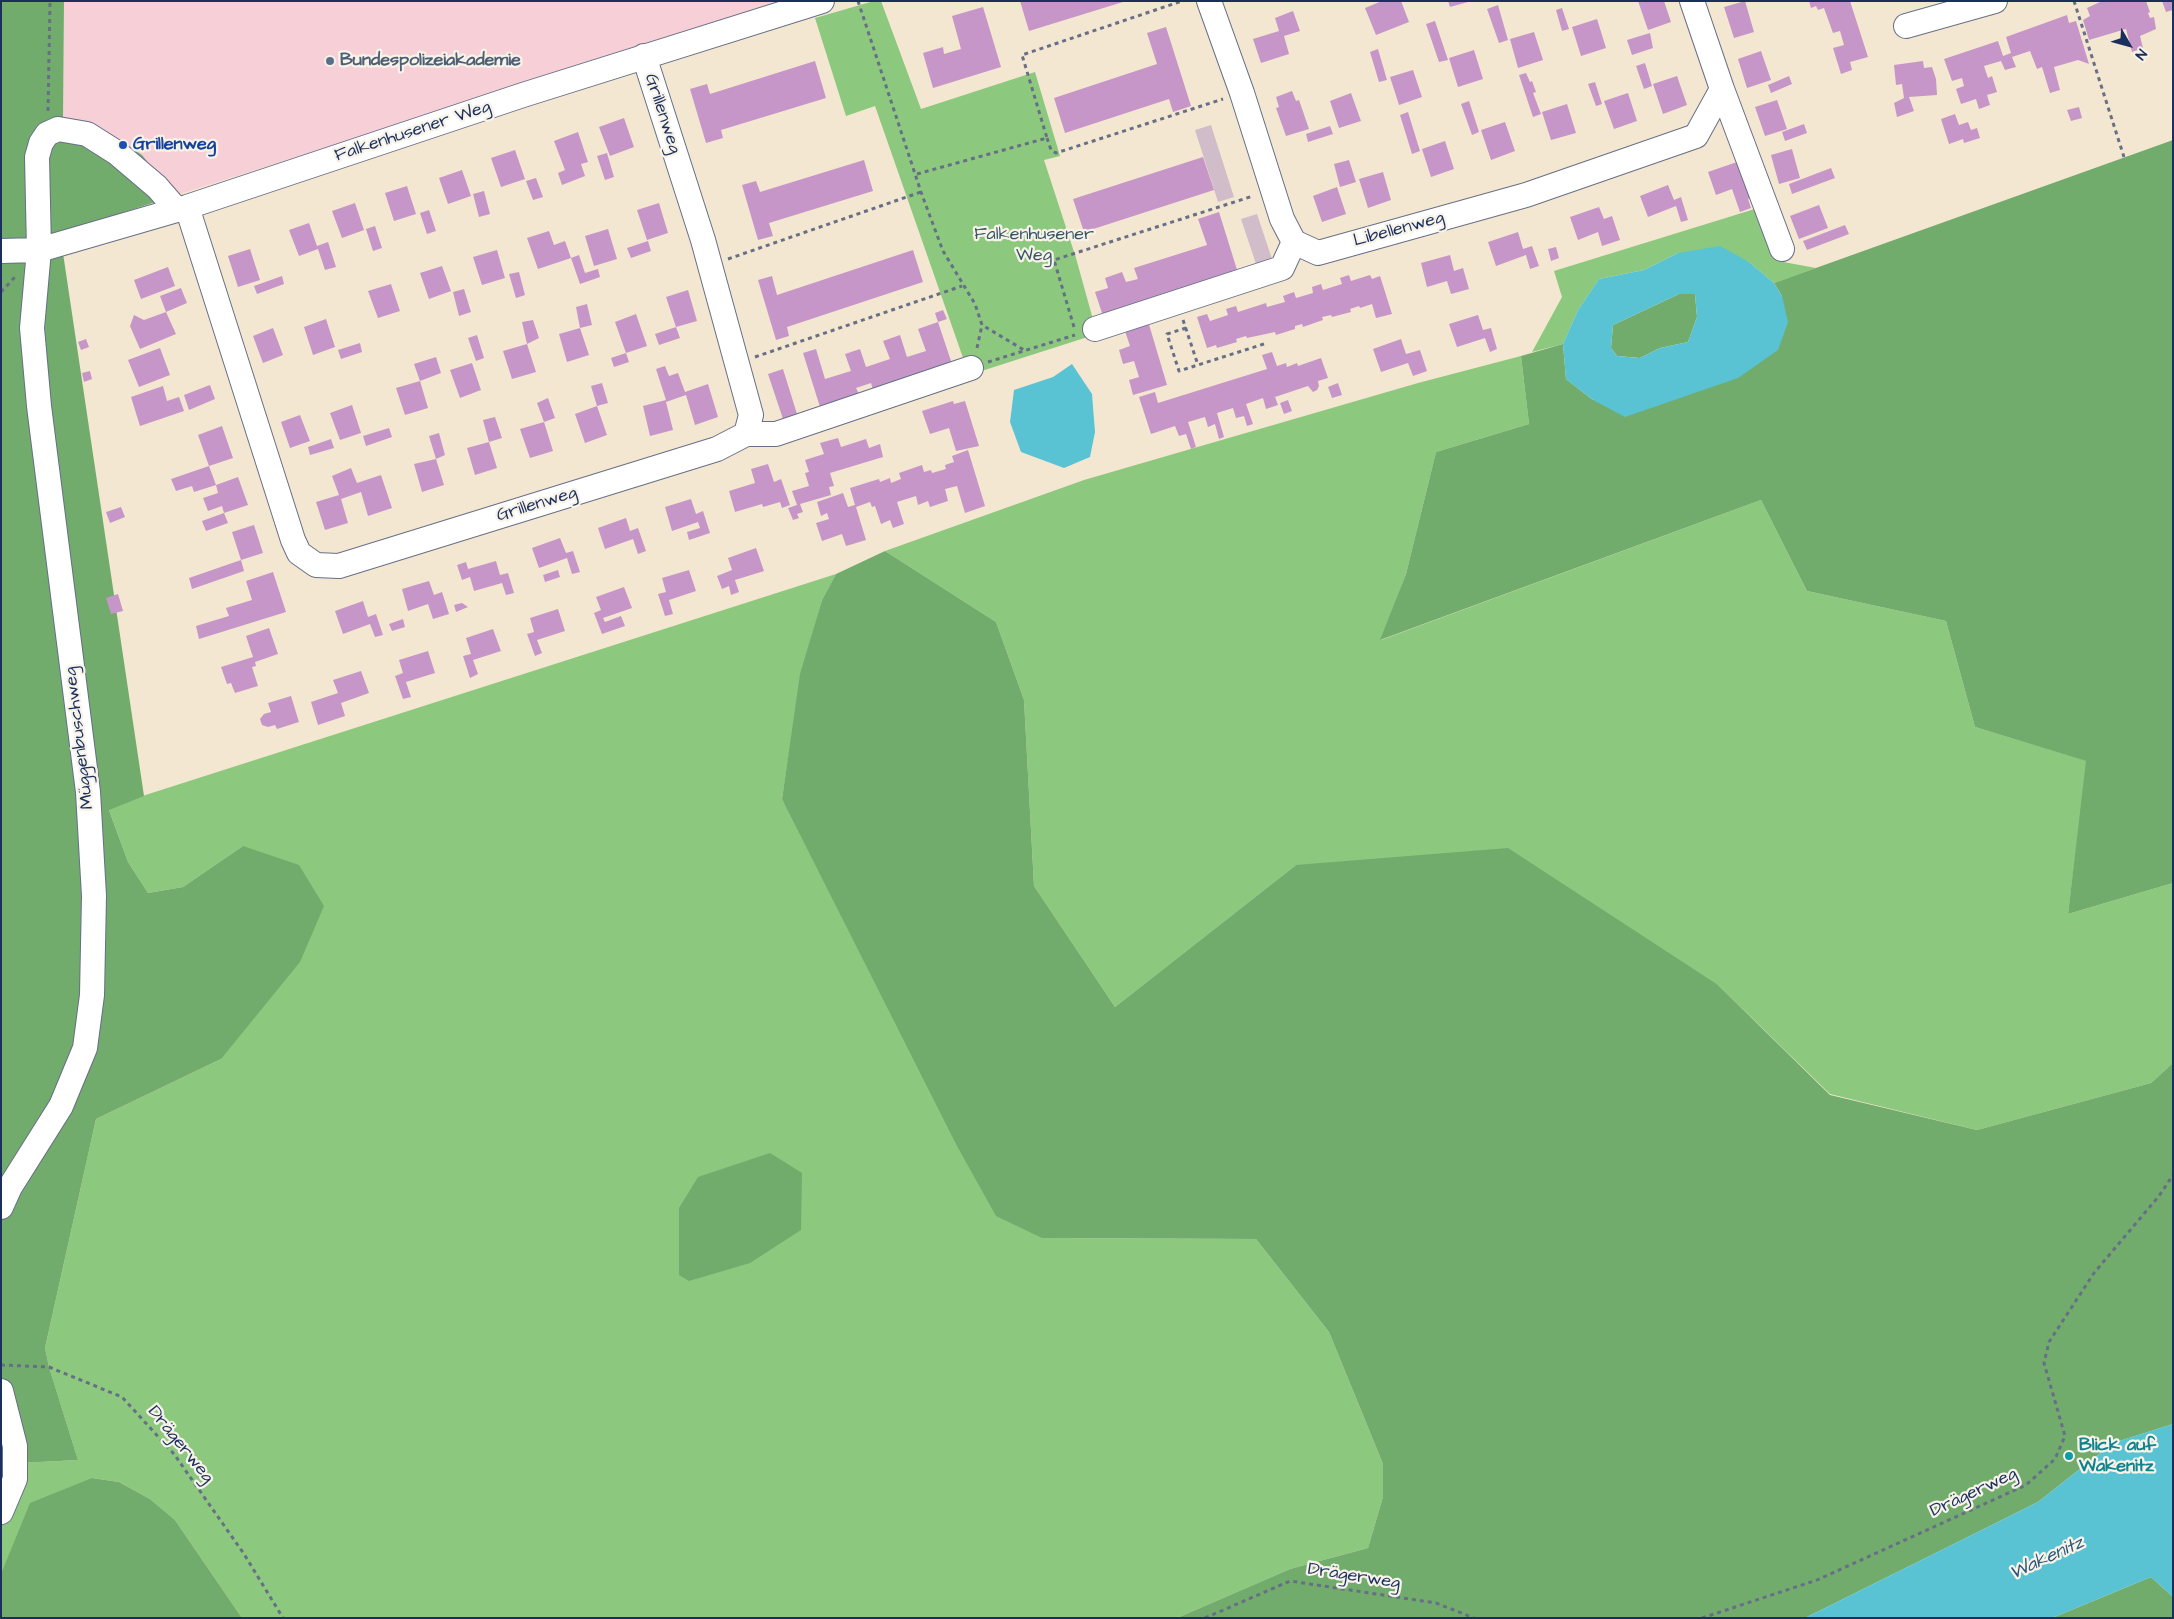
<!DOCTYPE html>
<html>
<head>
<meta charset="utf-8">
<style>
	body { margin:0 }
	#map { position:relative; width:2174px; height:1619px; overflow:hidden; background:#f4e7d1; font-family:"Architects Daughter",sans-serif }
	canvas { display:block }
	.frame { position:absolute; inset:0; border:2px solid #1b2f5e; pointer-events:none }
	.north { position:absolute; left:2104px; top:20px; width:50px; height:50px; -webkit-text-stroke:4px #f7f3e8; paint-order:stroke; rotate:128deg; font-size:14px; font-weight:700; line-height:20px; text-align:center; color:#1b2f5e }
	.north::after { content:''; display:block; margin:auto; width:18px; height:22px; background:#1b2f5e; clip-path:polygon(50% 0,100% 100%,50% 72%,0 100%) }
</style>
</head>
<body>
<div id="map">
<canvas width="2174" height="1619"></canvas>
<div class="frame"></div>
<div class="north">N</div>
</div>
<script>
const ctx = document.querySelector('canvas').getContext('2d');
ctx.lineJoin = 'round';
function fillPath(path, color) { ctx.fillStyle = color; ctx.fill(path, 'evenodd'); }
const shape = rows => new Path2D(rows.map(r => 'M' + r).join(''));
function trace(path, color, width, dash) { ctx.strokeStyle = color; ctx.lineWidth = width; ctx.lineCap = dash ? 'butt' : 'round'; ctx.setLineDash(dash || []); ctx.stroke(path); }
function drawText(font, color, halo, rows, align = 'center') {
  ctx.font = font + ' "Architects Daughter",sans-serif'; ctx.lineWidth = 4.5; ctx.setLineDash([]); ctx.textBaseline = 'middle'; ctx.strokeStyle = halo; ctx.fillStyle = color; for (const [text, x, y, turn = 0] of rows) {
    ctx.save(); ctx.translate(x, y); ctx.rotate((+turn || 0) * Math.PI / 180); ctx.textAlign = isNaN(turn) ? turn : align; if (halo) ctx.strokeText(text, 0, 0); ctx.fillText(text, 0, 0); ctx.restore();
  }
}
fillPath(shape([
	[64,1,785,1,180,194,153,169,63,121]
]), '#f6cfd7');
fillPath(shape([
	[1211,125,1234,197,1218,202,1195,130],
	[1257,214,1273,262,1257,267,1241,219]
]), '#d1bdc9');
fillPath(shape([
	[874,1,881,1,921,109,1035,72,1060,156,1044,160,1076,258,1097,334,969,375,875,106,846,116,815,18],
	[1758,208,1778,261,1816,268,1774,283,1749,262,1678,253,1644,270,1599,279,1578,310,1563,344,1532,352,1562,297,1554,271],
	[1521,356,1529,424,1436,452,1406,574,1381,640,1761,500,1807,591,1946,621,1975,727,2087,761,2068,914,2173,883,2173,1063,2151,1083,1977,1130,1830,1094,1718,985,1296,865,1115,1007,1034,886,1024,700,996,622,885,551,1084,480,1418,383],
	[836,574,822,600,801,674,782,799,1042,1238,1256,1239,1329,1332,1383,1464,1383,1497,1368,1548,1290,1569,1177,1618,242,1618,175,1520,150,1499,119,1482,92,1478,1,1574,1,1464,78,1460,49,1367,45,1348,96,1119,221,1059,243,846,183,887,148,893,128,862,108,807]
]), '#8cc87e');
fillPath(shape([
	[1,1,64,1,63,121,90,124,107,132,142,155,153,169,180,194,60,233,144,796,109,810,128,862,148,893,183,887,243,846,299,865,324,906,300,962,221,1059,96,1119,45,1348,49,1367,78,1460,1,1464],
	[2173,140,2173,883,2068,914,2086,761,1975,727,1946,621,1807,591,1761,500,1380,640,1406,574,1436,452,1529,424,1521,356,1563,344,1566,379,1593,400,1782,296,1774,283],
	[1679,294,1695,294,1697,317,1688,342,1660,348,1640,358,1617,356,1611,348,1613,325],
	[885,551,996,622,1024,700,1034,886,1115,1007,1296,865,1508,848,1718,985,1830,1095,1977,1130,2151,1083,2173,1063,2173,1424,2113,1443,2038,1502,1805,1618,1177,1618,1290,1569,1368,1548,1383,1497,1383,1464,1329,1332,1256,1239,1042,1238,996,1216,957,1146,782,799,800,674,822,600,836,574],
	[770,1153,802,1173,801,1230,750,1263,689,1281,679,1275,679,1208,698,1177],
	[92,1478,119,1482,150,1499,175,1520,242,1618,1,1618,1,1574,30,1503],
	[2151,1577,2173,1597,2173,1618,2052,1618]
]), '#71ac6d');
fillPath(shape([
	[1720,246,1749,262,1774,283,1782,296,1788,322,1778,350,1738,378,1625,417,1593,400,1566,379,1563,344,1578,310,1599,279,1644,270,1678,253],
	[1679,294,1695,294,1697,317,1688,342,1660,348,1640,358,1617,356,1611,348,1613,325],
	[1072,364,1092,394,1095,432,1090,457,1064,468,1021,452,1010,422,1014,390,1053,377],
	[2173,1424,2173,1597,2151,1577,2052,1618,1805,1618,2038,1502,2113,1443]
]), '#59c3d3');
fillPath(shape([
	[1020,1,1123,1,1123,2,1029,31],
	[1382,1,1401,1,1409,22,1376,35,1365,8],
	[1448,1,1468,1,1468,2,1450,7],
	[1638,1,1664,1,1671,22,1648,30],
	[1745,1,1754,32,1734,38,1724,7],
	[1809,1,1850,1,1868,57,1850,62,1852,70,1841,74,1833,48,1844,45,1840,31,1833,33,1824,8,1818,10,1816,6,1811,8],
	[2102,1,2146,1,2150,12,2148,13,2150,18,2154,17,2156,29,2140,36,2143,48,2132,52,2126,29,2089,40,2083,20,2090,16,2087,8],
	[2162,1,2173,1,2173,10,2166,12],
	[1498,5,1508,40,1499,43,1487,9],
	[983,7,1001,67,933,88,923,53,943,47,944,54,961,49,952,16],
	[1562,8,1569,29,1562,31,1556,10],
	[1293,11,1300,31,1284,36,1289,54,1261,63,1253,39,1279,31,1275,18],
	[2067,15,2069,23,2076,21,2089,64,2078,60,2054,67,2060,90,2050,93,2042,67,2037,69,2030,51,2012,57,2016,67,2005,70,2001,61,1984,66,1988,78,1992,76,1997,92,1987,95,1990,105,1979,109,1976,99,1961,104,1956,89,1964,86,1962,78,1952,81,1944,59,1998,41,2003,56,2011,53,2006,37],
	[1597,19,1606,48,1581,56,1572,27],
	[1435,21,1448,60,1439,62,1426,24],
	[1166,27,1191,106,1173,112,1169,99,1065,133,1054,98,1157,64,1147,33],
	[1534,32,1543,60,1518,68,1510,39],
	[1650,33,1653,48,1632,55,1627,40],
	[1378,49,1387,80,1379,82,1370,52],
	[1474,50,1483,79,1458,87,1449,58],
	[1761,51,1771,80,1747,88,1738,59],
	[815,61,826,98,721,130,723,138,706,143,690,89,707,84,710,94],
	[1923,61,1924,68,1932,67,1936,79,1937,95,1909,97,1914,111,1897,117,1894,103,1904,98,1902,84,1896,85,1894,65],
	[1645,63,1652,86,1644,89,1636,66],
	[1413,70,1422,97,1399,105,1390,77],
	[1526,73,1530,82,1532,81,1536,92,1533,93,1541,114,1533,117,1519,75],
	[1677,76,1687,105,1663,114,1653,84],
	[1789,76,1792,84,1771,93,1768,85],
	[1595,82,1602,104,1596,106,1588,84],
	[1292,91,1296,101,1299,100,1309,129,1286,136,1276,108,1279,107,1276,97],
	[1351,93,1361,121,1339,128,1330,101],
	[1628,93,1637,121,1614,129,1604,101],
	[1777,100,1787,129,1765,136,1755,107],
	[1469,101,1479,132,1472,135,1461,104],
	[1567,104,1576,133,1551,140,1542,112],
	[2079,107,2082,118,2071,121,2067,110],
	[1408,112,1420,151,1412,154,1400,115],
	[1955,114,1959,125,1968,122,1971,130,1977,128,1980,138,1964,143,1963,139,1949,144,1941,119],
	[624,118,634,147,610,156,599,127],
	[1505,122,1515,151,1491,160,1481,130],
	[1804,124,1807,133,1785,141,1782,132],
	[1330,126,1333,134,1308,142,1306,134],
	[578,132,588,162,581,164,585,176,562,185,558,173,565,170,554,141],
	[1445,141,1454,169,1431,177,1422,149],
	[1792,149,1800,178,1779,184,1771,155],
	[515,150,525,179,501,187,491,158],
	[607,153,614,177,605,180,597,156],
	[1203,157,1214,190,1084,232,1073,199],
	[864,160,873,191,769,223,773,236,758,240,742,185,756,181,760,192],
	[1349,160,1356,182,1340,187,1334,164],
	[1737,162,1742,178,1748,176,1756,196,1748,199,1751,208,1740,212,1732,189,1716,195,1708,172],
	[1831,168,1835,178,1792,194,1789,184],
	[462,170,471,196,448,204,439,178],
	[1383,172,1391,200,1368,208,1359,179],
	[536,178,543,197,533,200,526,181],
	[1668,185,1674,200,1681,197,1688,220,1681,222,1676,206,1648,217,1640,196],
	[407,186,416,214,394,221,385,193],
	[1337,187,1346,214,1322,222,1313,196],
	[484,191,490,214,479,217,473,194],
	[355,203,364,230,342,238,332,211],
	[659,203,668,233,647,240,637,210],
	[1819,205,1828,228,1799,239,1790,216],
	[1599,207,1604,219,1612,216,1620,240,1602,246,1598,232,1578,240,1570,217],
	[429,210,436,231,427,234,420,213],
	[1219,212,1238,273,1103,316,1095,292,1108,288,1105,278,1122,272,1126,282,1138,279,1134,268,1207,245,1198,219],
	[309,223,317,246,328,242,336,267,325,270,318,249,299,256,289,230],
	[1845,225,1849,234,1807,250,1803,241],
	[375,226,382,248,373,251,366,229],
	[608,229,617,259,594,266,585,236],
	[549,231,554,245,565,241,571,258,579,255,585,273,598,269,600,277,580,284,571,258,538,269,527,238],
	[1518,232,1523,249,1532,246,1539,266,1530,269,1526,255,1496,266,1488,242],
	[648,241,651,251,631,258,627,248],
	[1556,247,1559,258,1551,261,1548,249],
	[250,249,260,280,238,287,228,256],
	[497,250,505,278,482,285,473,257],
	[913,250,923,282,787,327,789,336,776,340,758,280,772,276,777,295],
	[1450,255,1454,271,1463,268,1469,289,1451,294,1447,281,1427,287,1421,263],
	[442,266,451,291,429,299,420,273],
	[168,267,175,286,141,299,134,280],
	[519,272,525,295,516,298,509,274],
	[1349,275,1351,281,1370,275,1372,279,1380,276,1392,314,1376,318,1372,304,1360,308,1359,306,1350,309,1351,312,1332,317,1331,315,1322,317,1323,320,1303,327,1302,324,1295,326,1295,329,1276,335,1275,332,1247,338,1246,336,1236,339,1237,342,1217,348,1216,345,1207,348,1197,317,1207,314,1210,321,1228,315,1226,309,1236,306,1238,312,1266,303,1267,307,1285,302,1283,296,1294,292,1296,298,1313,293,1312,287,1321,284,1323,290,1342,284,1340,278],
	[282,276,284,284,257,294,254,286],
	[391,284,400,311,378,318,368,291],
	[181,288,187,303,166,312,160,296],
	[464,289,471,312,459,316,453,292],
	[688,290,697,321,676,327,666,297],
	[587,304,592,325,580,328,589,355,567,362,559,334,580,328,576,307],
	[943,310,947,319,938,322,935,313],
	[166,312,176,334,140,349,130,326,134,315,144,320],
	[636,314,647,346,626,353,615,322],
	[1478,315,1483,330,1491,328,1497,349,1490,352,1485,338,1457,347,1449,324],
	[326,319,335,347,313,355,304,327],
	[533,320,539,338,527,344,522,322],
	[1148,321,1167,385,1133,395,1129,380,1139,377,1134,361,1123,364,1119,350,1130,346,1124,328],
	[938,322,952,364,873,390,871,383,856,388,859,394,820,407,803,353,816,349,825,379,851,371,845,354,860,349,866,367,890,359,883,341,900,335,907,357,926,351,918,329],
	[676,327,680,338,659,345,655,334],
	[273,328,283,355,263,363,253,336],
	[477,335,484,358,476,361,468,338],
	[86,339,89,347,81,350,78,342],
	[1401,339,1406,354,1420,350,1427,371,1413,376,1408,363,1381,372,1373,349],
	[360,343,362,352,341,359,338,350],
	[527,344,536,372,512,379,503,351],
	[160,348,170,375,139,387,128,360],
	[1272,352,1277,366,1286,363,1287,367,1297,363,1298,366,1321,358,1328,378,1318,381,1319,386,1317,390,1313,392,1308,386,1275,397,1278,405,1266,409,1263,398,1246,404,1253,424,1247,426,1244,416,1236,418,1233,408,1217,413,1224,437,1219,439,1215,424,1208,427,1205,417,1188,422,1196,447,1191,449,1186,434,1179,436,1175,426,1151,434,1139,397,1155,392,1158,403,1267,369,1262,355],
	[626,353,629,362,614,367,611,358],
	[436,357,441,373,420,381,414,364],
	[472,363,481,390,460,398,450,370],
	[665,366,669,376,678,373,685,392,708,384,718,417,695,425,686,395,666,402,673,430,650,436,643,406,666,400,656,369],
	[783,369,797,414,783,419,768,374],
	[90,371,92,379,84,382,82,373],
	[420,381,428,408,405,415,396,388],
	[602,383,608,403,597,406,607,435,585,443,575,414,597,406,591,386],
	[1338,383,1342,395,1332,398,1328,387],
	[210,385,215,399,189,410,184,395],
	[163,386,167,401,179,397,184,411,140,426,131,397],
	[548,398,555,418,544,422,537,403],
	[1288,400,1292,411,1284,414,1280,403],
	[953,401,954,404,965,401,979,446,956,451,949,428,930,434,922,411],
	[352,405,361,433,340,440,330,413],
	[300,415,310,441,290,448,281,422],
	[495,417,502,438,489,442,483,420],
	[544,422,553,451,530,458,520,429],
	[222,426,233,458,209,466,198,435],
	[389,428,392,437,366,446,363,436],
	[439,433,445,455,436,459,429,436],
	[838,438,841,447,866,439,869,448,880,444,883,457,830,473,834,486,829,487,831,495,800,504,803,512,797,514,799,518,793,520,788,508,797,505,792,491,809,486,805,473,809,472,805,460,824,454,820,443],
	[331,439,334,448,310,455,308,447],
	[489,442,497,468,475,475,467,448],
	[968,450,985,506,965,513,957,486,945,489,948,501,930,507,928,501,918,505,916,496,897,502,904,524,893,528,890,520,881,524,875,506,872,507,870,502,856,507,866,540,846,546,842,534,822,541,816,523,829,519,827,513,821,516,817,502,843,493,848,507,855,505,850,488,879,479,880,482,890,478,891,483,901,479,899,473,922,465,924,472,931,470,932,473,946,469,945,465,954,462,952,456],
	[436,459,444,485,422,492,414,464],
	[768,464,774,482,781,479,790,505,782,508,780,502,763,507,762,504,735,512,729,491,755,483,751,469],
	[209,466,216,485,194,492,192,486,176,491,171,479],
	[351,468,357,483,381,475,392,508,368,516,361,492,341,499,348,523,325,530,316,502,339,495,332,476],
	[238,477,248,505,224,513,228,523,206,531,202,521,224,513,222,506,208,511,203,498,218,493,216,485],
	[691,499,696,514,703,511,710,533,689,540,687,532,700,528,698,522,672,531,665,507],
	[121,507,125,517,110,523,106,512],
	[626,518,630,531,638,528,646,551,638,554,633,539,605,549,598,528],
	[254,525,263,553,241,560,232,532],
	[560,538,566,553,573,551,580,572,572,574,567,558,539,568,532,548],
	[756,548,764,571,735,580,739,592,731,595,729,586,722,589,717,576,732,570,728,558],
	[241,560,244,571,192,589,189,578],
	[496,561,500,575,508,573,514,593,506,595,502,583,474,591,470,577,462,580,457,565,466,562,468,569],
	[558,570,560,577,545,582,543,575],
	[689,570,696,591,669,600,673,614,665,616,658,594,666,592,662,578],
	[273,572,286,612,199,639,196,626,229,616,226,608,252,600,246,581],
	[429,581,434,595,442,592,449,614,433,619,428,604,408,611,402,589],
	[624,587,632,608,603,618,605,622,621,616,625,626,602,634,594,613,601,610,596,597],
	[118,594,123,611,111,614,106,598],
	[363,601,368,617,376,614,383,635,375,637,370,624,343,634,335,611],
	[462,603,468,607,456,612,454,605],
	[558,609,565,631,537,640,542,653,535,656,527,634,534,632,530,618],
	[403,619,405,627,392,631,389,624],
	[269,628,278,654,255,662,256,666,252,667,258,686,235,693,231,683,227,684,221,667,253,657,246,636],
	[493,629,501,651,473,660,478,674,470,678,463,656,471,654,466,638],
	[428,651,435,673,406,682,411,697,403,699,395,676,403,673,399,660],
	[361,671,369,693,341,703,345,716,318,725,311,702,338,693,333,680],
	[291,696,299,722,277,729,275,725,268,727,262,725,260,719,264,714,271,712,268,703]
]), '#c696c8');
const minor = shape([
	[1209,1,1242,93,1282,219,1294,242,1318,253,1526,195,1696,136,1722,89,1692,1],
	[1906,26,1995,1],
	[1722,89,1782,249],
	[187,207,293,540,299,553,316,565,339,566,717,449,746,434,751,415,703,240,644,56],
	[1,251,39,250,187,207,523,95,822,1],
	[1095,329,1282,268,1294,242],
	[746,434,776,434,971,368],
	[1,1207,10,1187,61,1106,85,1048,92,995,94,896,88,792,39,406,32,328,39,250,37,157,41,143,47,134,58,129,87,134,117,153,157,187,177,210],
	[1,1391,15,1446,15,1479,1,1512]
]);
trace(minor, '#676f86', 26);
trace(shape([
	[858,1,921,192,943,251,975,304,982,325,1024,350],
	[2074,1,2124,157],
	[48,111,50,1],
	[1047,138,1051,150,1056,153,1223,99],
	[917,174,1047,138,1022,55,1182,1],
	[728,259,921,192],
	[1,292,15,277],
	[1183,320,1198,365],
	[1074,327,1054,260,1253,196],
	[1186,328,1167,334,1179,371,1267,343],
	[977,348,982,325],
	[755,357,962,286],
	[988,362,1075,335],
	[1,1365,49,1367,122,1397,174,1454,244,1554,283,1618],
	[1205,1618,1290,1581,1436,1603,1474,1618],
	[1702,1618,1817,1580,2026,1485,2055,1459,2065,1436,2044,1363,2049,1342,2094,1273,2159,1196,2173,1175]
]), '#676f86', 3, [4, 4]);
trace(minor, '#fff', 24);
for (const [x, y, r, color] of [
	[330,61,5,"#5c6f8a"],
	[123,145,5,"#1a4fb4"],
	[2069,1456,5,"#0f9aa8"]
]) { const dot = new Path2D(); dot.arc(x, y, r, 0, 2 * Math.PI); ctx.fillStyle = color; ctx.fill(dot); trace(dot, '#f7f3e8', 2); }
drawText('bold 18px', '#4e5e75', '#f7f3e8', [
	["Bundespolizeiakademie",340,61]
], 'left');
drawText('18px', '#1b2f5e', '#f7f3e8', [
	["Grillenweg",662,114,72],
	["Falkenhusener Weg",413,132,-18],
	["Libellenweg",1399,230,-15],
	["Grillenweg",537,505,-17],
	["Müggenbuschweg",80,738,-97],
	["Drägerweg",180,1445,51],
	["Drägerweg",1974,1493,-25],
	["Drägerweg",1354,1577,9]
]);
drawText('bold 18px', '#164399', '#f7f3e8', [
	["Grillenweg",133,145]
], 'left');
drawText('18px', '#375566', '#f7f3e8', [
	["Falkenhusener",1034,235],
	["Weg",1034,256]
]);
drawText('bold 18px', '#0d838f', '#f7f3e8', [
	["Blick auf",2079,1446],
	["Wakenitz",2079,1467]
], 'left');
drawText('italic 19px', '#2a547b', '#f7f3e8', [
	["Wakenitz",2047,1559,-25]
]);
</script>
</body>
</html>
